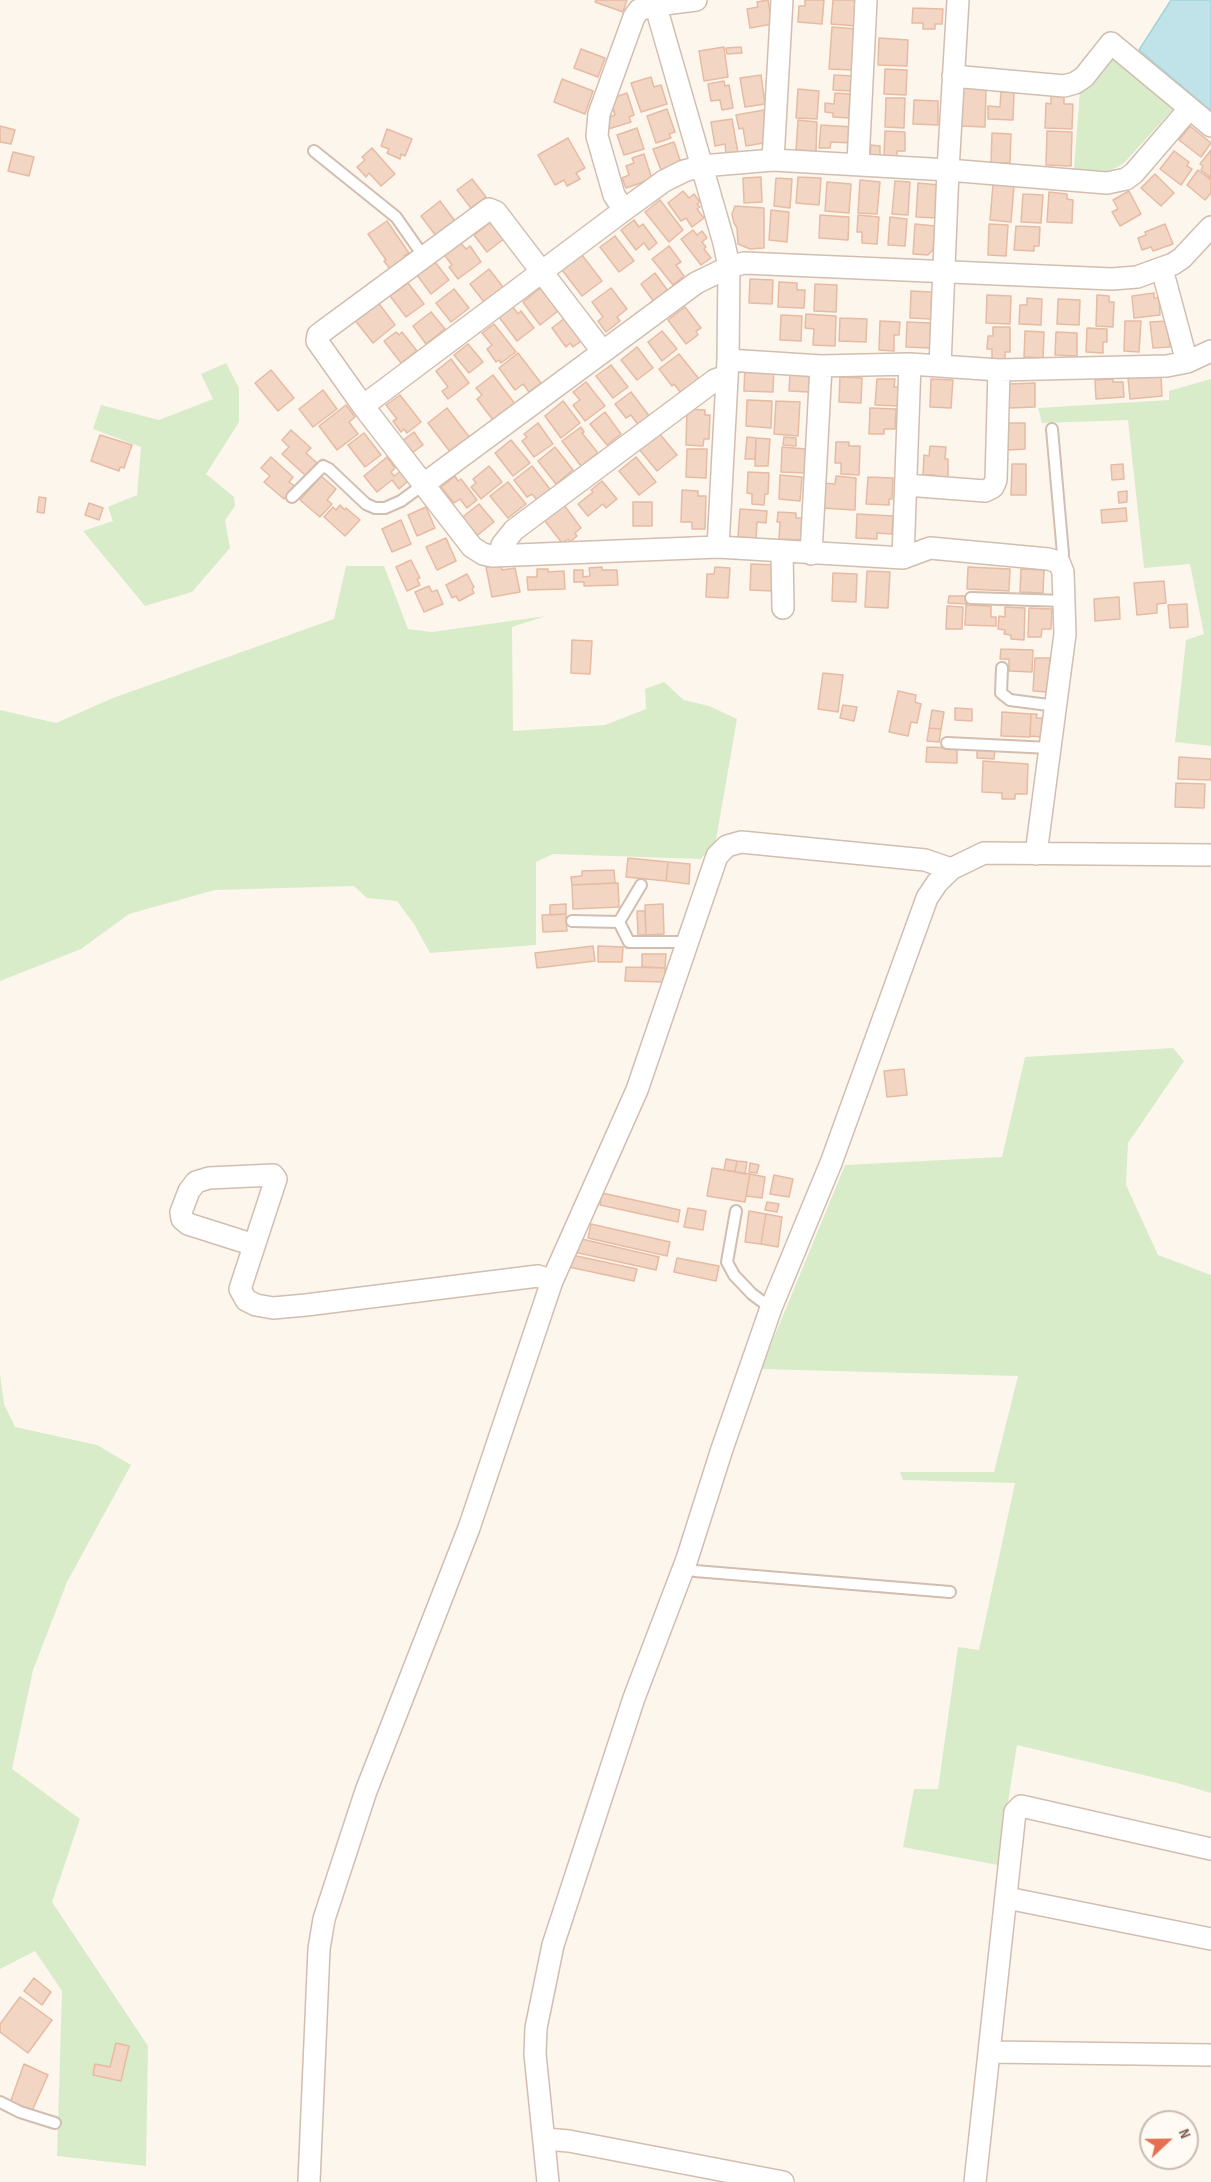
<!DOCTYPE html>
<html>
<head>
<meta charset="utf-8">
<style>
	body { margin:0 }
	#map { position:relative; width:1211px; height:2182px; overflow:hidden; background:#fdf6ec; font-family:"Sofia Sans Condensed",sans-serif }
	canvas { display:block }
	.north { position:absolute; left:1139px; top:2110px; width:60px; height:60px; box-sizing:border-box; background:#fffaf3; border:2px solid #cabbb1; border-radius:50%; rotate:68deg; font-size:16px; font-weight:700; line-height:24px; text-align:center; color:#7a5c4d }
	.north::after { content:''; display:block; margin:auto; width:21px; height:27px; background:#e76f51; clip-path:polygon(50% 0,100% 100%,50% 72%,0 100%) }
</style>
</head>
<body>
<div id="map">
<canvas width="1211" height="2182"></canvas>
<div class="north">N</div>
</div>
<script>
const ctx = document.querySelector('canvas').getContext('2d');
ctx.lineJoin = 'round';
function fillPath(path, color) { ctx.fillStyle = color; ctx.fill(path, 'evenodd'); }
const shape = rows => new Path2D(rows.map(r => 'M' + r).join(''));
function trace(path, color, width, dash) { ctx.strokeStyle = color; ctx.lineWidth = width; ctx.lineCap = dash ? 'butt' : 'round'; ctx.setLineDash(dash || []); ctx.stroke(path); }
fillPath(shape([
	[1111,57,1118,57,1170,103,1172,110,1125,162,1118,167,1107,171,1074,169,1080,90],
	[226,363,239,388,239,422,206,474,234,497,235,506,225,520,230,548,192,592,145,606,83,531,113,521,108,507,137,495,141,447,93,429,101,405,159,420,213,399,201,374],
	[1211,379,1211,746,1175,742,1186,640,1204,634,1190,564,1144,568,1128,420,1042,423,1038,408,1169,400,1169,391],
	[346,566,384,566,408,629,432,632,546,616,512,627,513,731,605,725,646,709,645,689,664,682,684,700,709,706,737,719,716,840,701,859,553,854,536,862,536,945,430,953,414,924,397,901,367,898,354,886,215,890,129,914,81,949,0,981,0,710,56,723,113,698,334,619],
	[1173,1048,1184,1061,1128,1143,1126,1185,1158,1255,1211,1275,1211,1793,1177,1783,1017,1745,998,1865,903,1847,914,1789,938,1789,958,1647,979,1650,1015,1483,903,1480,900,1472,994,1472,1018,1376,761,1369,845,1165,1002,1157,1025,1057],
	[0,1374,4,1404,15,1427,97,1445,131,1465,67,1582,33,1670,12,1769,80,1819,52,1902,148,2046,146,2166,57,2156,62,1991,35,1951,0,1969]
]), '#d8ecc9');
const water = shape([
	[1171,0,1211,0,1211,111,1139,50,1171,0]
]);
fillPath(water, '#bfe3e8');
trace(water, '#a5d3da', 1.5);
const building = shape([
	[596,0,627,0,623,12,595,2,596,0],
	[768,0,772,24,750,28,747,9,758,7,757,2,768,0],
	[805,0,824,0,822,24,798,22,799,6,805,6,805,0],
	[833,0,857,0,856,26,831,24,833,0],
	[913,8,943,9,942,24,935,24,935,29,923,29,923,23,912,23,913,8],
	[832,27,857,29,855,70,829,69,832,27],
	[879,38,908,40,907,66,878,65,879,38],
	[724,47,728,77,704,81,699,51,724,47],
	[741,47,742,53,727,54,726,48,741,47],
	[581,49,605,58,598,77,574,68,581,49],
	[885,69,907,70,906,95,884,94,885,69],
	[761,75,765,104,745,107,740,78,761,75],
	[834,75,852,76,851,91,833,90,834,75],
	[651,77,654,87,661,85,667,104,641,112,631,83,651,77],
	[562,79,593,91,585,114,554,102,562,79],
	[724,81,725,86,729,85,733,108,722,110,720,100,711,101,708,84,724,81],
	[962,88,986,89,985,127,960,126,962,88],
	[798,89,819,91,817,119,796,118,798,89],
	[1001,92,1014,92,1013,120,988,119,988,106,1000,107,1001,92],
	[627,93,634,115,629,117,631,122,605,130,602,120,615,115,610,99,627,93],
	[835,93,850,94,849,118,833,117,833,113,825,112,825,103,834,104,835,93],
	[1051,96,1064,96,1064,104,1073,104,1072,129,1045,128,1046,103,1051,104,1051,96],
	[886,98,905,98,904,128,885,127,886,98],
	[914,100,938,101,938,125,913,124,914,100],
	[667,109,675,132,669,134,671,138,656,143,647,116,667,109],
	[764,110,769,142,746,146,743,128,739,129,736,115,764,110],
	[732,119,738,153,726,155,725,144,715,146,711,122,732,119],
	[798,120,817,122,816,151,796,150,798,120],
	[821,125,853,127,852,143,831,142,830,148,819,148,821,125],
	[0,126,15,130,11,144,0,142,0,126],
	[1190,126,1211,143,1201,157,1179,140,1190,126],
	[637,128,644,149,624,155,617,135,637,128],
	[387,129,412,139,405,156,401,154,400,159,387,153,389,149,381,146,387,129],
	[885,131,905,132,905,151,897,151,897,157,884,156,885,131],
	[1047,131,1072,132,1071,166,1046,165,1047,131],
	[992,133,1011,134,1010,163,991,163,992,133],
	[568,138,585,168,576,173,580,179,567,186,564,180,555,185,538,155,568,138],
	[674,142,681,163,661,170,653,149,674,142],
	[871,145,880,146,880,155,870,155,871,145],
	[372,148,395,174,381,186,369,173,366,177,357,167,365,160,362,157,372,148],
	[1211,150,1211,178,1201,170,1203,166,1200,164,1211,150],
	[1174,151,1189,162,1187,166,1192,169,1181,185,1160,169,1174,151],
	[13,152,34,157,29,176,8,171,13,152],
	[644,154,652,179,626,188,622,178,629,175,626,166,634,163,632,158,644,154],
	[1198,170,1211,180,1211,193,1205,200,1187,185,1198,170],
	[1155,174,1174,193,1161,206,1141,188,1155,174],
	[761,177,762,202,744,203,743,178,761,177],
	[798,177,821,178,819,205,796,203,798,177],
	[776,178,792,179,790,208,774,206,776,178],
	[472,179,486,197,471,208,457,190,472,179],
	[860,180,880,182,877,214,858,213,860,180],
	[895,181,910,182,908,215,892,214,895,181],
	[827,182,851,184,849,213,825,211,827,182],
	[918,183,939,185,937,218,916,217,918,183],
	[993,184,1014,186,1011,222,990,220,993,184],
	[683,191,689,198,694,194,700,202,697,204,700,207,697,209,704,218,692,227,686,218,681,221,668,203,683,191],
	[1129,191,1141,214,1120,226,1112,212,1118,209,1113,200,1129,191],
	[1049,192,1067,194,1067,199,1073,200,1072,223,1047,222,1049,192],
	[1023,194,1043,195,1041,223,1021,222,1023,194],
	[660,200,683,230,669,242,645,212,660,200],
	[440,201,455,221,436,236,421,216,440,201],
	[735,206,764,208,764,248,750,249,738,244,737,228,734,223,732,214,735,206],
	[771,210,789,212,787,242,769,240,771,210],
	[820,215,849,217,848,240,819,238,820,215],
	[858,215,879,217,877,244,862,243,862,232,857,232,858,215],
	[890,217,907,219,905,246,888,245,890,217],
	[634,220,639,227,643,224,657,243,649,250,644,243,636,250,621,230,634,220],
	[387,221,409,253,404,256,407,259,391,270,384,261,386,260,368,234,387,221],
	[492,221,505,238,487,252,474,235,492,221],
	[915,224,935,226,933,250,928,255,913,254,915,224],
	[989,224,1008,225,1006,256,988,255,989,224],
	[1165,224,1173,244,1153,251,1151,247,1142,250,1138,238,1146,235,1145,232,1165,224],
	[1016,226,1040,227,1039,246,1034,246,1034,251,1014,250,1016,226],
	[693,230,697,235,702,231,707,238,702,242,706,247,704,249,711,258,701,265,681,239,693,230],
	[615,236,634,261,619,272,600,247,615,236],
	[459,241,466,249,470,246,481,262,458,279,449,267,452,265,443,253,459,241],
	[669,246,681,262,676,265,684,276,673,285,652,259,669,246],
	[582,255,602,281,582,296,562,270,582,255],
	[435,262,449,280,431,294,417,275,435,262],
	[489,269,503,287,484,302,470,284,489,269],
	[655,273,668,291,654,302,641,284,655,273],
	[750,279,773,280,772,304,749,303,750,279],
	[779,282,797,283,797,290,805,290,804,308,778,307,779,282],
	[408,283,424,304,406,317,390,296,408,283],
	[815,284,837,285,836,312,814,311,815,284],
	[540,288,558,311,540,325,523,302,540,288],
	[611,288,627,309,617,317,620,321,606,332,598,321,603,317,592,302,611,288],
	[454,289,469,308,451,322,436,303,454,289],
	[911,291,932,292,931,319,910,318,911,291],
	[1154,293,1154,298,1159,298,1160,315,1134,318,1132,296,1154,293],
	[987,295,1011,296,1010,324,986,323,987,295],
	[1097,295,1109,296,1109,302,1114,302,1113,327,1096,326,1097,295],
	[1027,298,1042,299,1041,325,1019,324,1020,305,1027,305,1027,298],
	[1058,299,1080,300,1079,325,1057,324,1058,299],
	[377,301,395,325,373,343,354,319,377,301],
	[513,307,518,314,521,311,534,328,517,341,499,317,513,307],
	[685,307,701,328,696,331,698,335,686,344,668,320,685,307],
	[431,312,445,329,426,344,413,326,431,312],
	[806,314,836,316,835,346,813,345,814,329,805,328,806,314],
	[781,315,802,316,801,341,780,340,781,315],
	[566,317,584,339,573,347,570,343,566,347,552,328,566,317],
	[840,318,867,319,866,342,839,341,840,318],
	[880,321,900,322,899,335,894,335,894,351,879,350,880,321],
	[1125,321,1141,321,1139,352,1124,351,1125,321],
	[1168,321,1170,347,1153,348,1150,322,1168,321],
	[907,322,931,323,930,348,906,347,907,322],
	[494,324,516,352,501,363,499,360,496,362,487,349,492,345,482,333,494,324],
	[993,327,1010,327,1010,352,1005,352,1005,361,992,360,992,349,987,349,988,336,993,336,993,327],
	[1087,328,1107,329,1107,342,1103,342,1103,353,1086,352,1087,328],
	[662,331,677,349,662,361,648,342,662,331],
	[1025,331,1044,332,1043,358,1024,357,1025,331],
	[396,332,399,335,402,332,417,351,401,363,384,341,396,332],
	[1056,332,1077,333,1077,356,1055,355,1056,332],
	[468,344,483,362,469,373,454,355,468,344],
	[637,347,653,368,637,380,621,360,637,347],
	[518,353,541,383,529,392,523,384,515,390,499,368,518,353],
	[679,354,699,379,681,393,674,384,672,386,659,369,679,354],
	[451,359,469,383,448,399,442,391,448,387,436,371,451,359],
	[745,364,774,365,773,392,744,391,745,364],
	[611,365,628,387,613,398,596,376,611,365],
	[271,370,294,398,278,411,255,383,271,370],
	[790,373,803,374,803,376,810,377,809,392,789,391,790,373],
	[493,375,515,404,493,420,477,399,482,395,476,388,493,375],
	[1161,375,1162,396,1130,399,1128,378,1161,375],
	[840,377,862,378,861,403,839,402,840,377],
	[877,379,895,379,894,387,900,387,899,406,875,405,877,379],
	[931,379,953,380,951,408,930,407,931,379],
	[1113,379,1113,382,1123,382,1124,397,1096,399,1095,380,1113,379],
	[586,382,605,406,585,421,573,405,580,400,573,392,586,382],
	[1035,383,1035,407,1009,408,1009,384,1035,383],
	[323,390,337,409,313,427,299,409,323,390],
	[631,392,650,417,639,426,631,415,626,418,615,404,631,392],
	[400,395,421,422,407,433,404,429,401,432,393,421,397,419,386,405,400,395],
	[747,400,772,401,771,428,746,426,747,400],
	[563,401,580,423,561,438,545,416,563,401],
	[776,401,800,402,798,436,774,434,776,401],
	[346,405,355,417,349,422,358,434,337,450,319,426,346,405],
	[447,408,470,438,451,453,428,423,447,408],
	[870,408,896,409,895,429,884,429,884,434,869,434,870,408],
	[687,409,705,410,705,415,710,415,709,439,704,439,703,446,686,445,687,409],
	[605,412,621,434,607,445,590,424,605,412],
	[538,423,553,444,534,457,522,441,527,437,524,434,538,423],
	[1007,423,1025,423,1025,449,1008,450,1007,423],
	[581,427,584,432,582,433,598,453,581,466,562,441,581,427],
	[291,430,311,448,306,453,317,463,306,476,282,454,289,447,282,440,291,430],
	[414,432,423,445,412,453,402,441,414,432],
	[364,433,381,455,365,467,348,445,364,433],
	[659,433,677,455,657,471,639,449,659,433],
	[100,435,132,445,124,468,120,467,119,471,91,461,100,435],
	[747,437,756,438,755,459,745,459,747,437],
	[784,437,796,438,796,446,783,445,784,437],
	[756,438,770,439,768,466,755,466,756,438],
	[511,440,530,463,513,476,495,453,511,440],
	[836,442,849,442,849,446,860,446,859,475,841,474,841,463,835,463,836,442],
	[930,446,946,447,945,459,948,459,948,479,934,478,934,475,923,475,924,455,929,456,930,446],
	[555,447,573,470,556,484,538,461,555,447],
	[782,447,806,449,805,473,781,472,782,447],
	[687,449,707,449,706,478,686,477,687,449],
	[271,457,293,477,289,482,295,486,284,499,264,482,270,476,261,468,271,457],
	[387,457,395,468,391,472,394,476,401,471,408,481,399,489,392,480,377,492,364,476,387,457],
	[636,457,656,482,639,495,619,471,636,457],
	[1012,464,1026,464,1026,495,1011,495,1012,464],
	[1123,464,1124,479,1112,480,1111,465,1123,464],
	[489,466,502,482,481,499,471,487,476,483,473,479,489,466],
	[532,466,550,489,537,500,532,494,527,497,514,480,532,466],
	[748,472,769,473,768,494,765,494,764,505,752,504,752,494,747,493,748,472],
	[780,475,802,477,800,501,779,499,780,475],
	[321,476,336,489,327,500,332,504,320,517,300,500,321,476],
	[455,476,458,481,461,479,477,500,467,508,460,499,454,503,441,487,455,476],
	[836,476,856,478,855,510,821,508,822,483,835,484,836,476],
	[868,477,893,478,892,499,889,499,889,505,866,504,868,477],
	[602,481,617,499,606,508,603,504,588,516,578,504,593,492,591,490,602,481],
	[508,482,526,504,508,518,490,496,508,482],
	[682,490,698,491,698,496,706,496,705,529,692,529,692,522,681,522,682,490],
	[1127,491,1127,502,1119,503,1118,492,1127,491],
	[39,497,46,498,44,513,37,512,39,497],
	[633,502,652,502,652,526,633,526,633,502],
	[89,503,103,508,99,520,85,515,89,503],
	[479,504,494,522,474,538,459,520,479,504],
	[340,505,345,510,346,508,360,520,345,536,324,517,333,507,336,510,340,505],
	[564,505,581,528,575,533,577,536,570,542,568,539,562,543,545,521,564,505],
	[426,507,435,528,417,536,408,515,426,507],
	[1126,508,1127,521,1102,523,1101,510,1126,508],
	[740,509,767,511,766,523,757,522,756,538,738,537,740,509],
	[778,512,796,513,796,518,802,518,801,540,779,539,780,522,777,522,778,512],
	[857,514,893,516,892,534,877,533,877,539,856,538,857,514],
	[401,520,411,544,392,552,382,529,401,520],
	[446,538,456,561,437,570,426,547,446,538],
	[411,560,420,578,417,579,420,585,407,591,396,567,411,560],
	[751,564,774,565,773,591,750,590,751,564],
	[501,565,502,570,515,568,520,592,492,597,486,567,501,565],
	[602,567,602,570,617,570,618,585,584,586,584,582,574,582,574,570,583,570,583,577,590,576,589,568,602,567],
	[715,567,730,568,728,598,706,597,707,574,714,574,715,567],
	[968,567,1010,569,1009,591,967,589,968,567],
	[537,569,548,569,548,572,564,571,565,589,528,590,527,577,537,577,537,569],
	[1021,569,1044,570,1043,593,1020,592,1021,569],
	[867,571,890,572,888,608,865,607,867,571],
	[833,573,857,574,856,602,832,601,833,573],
	[467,574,474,587,472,589,474,593,459,601,456,596,452,598,446,585,467,574],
	[1164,581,1166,603,1157,604,1157,613,1137,615,1134,583,1164,581],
	[429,586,432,592,437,590,443,604,424,612,415,592,429,586],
	[949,596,967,596,967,604,948,603,949,596],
	[1119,597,1120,619,1095,621,1094,599,1119,597],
	[1187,604,1188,627,1170,628,1168,605,1187,604],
	[966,605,991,606,991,617,996,617,996,626,965,625,966,605],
	[947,606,963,607,962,629,946,629,947,606],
	[1005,607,1025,608,1024,640,1011,639,1011,635,1004,634,1005,630,998,629,999,616,1005,617,1005,607],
	[1029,608,1052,609,1051,629,1042,629,1041,637,1028,637,1029,608],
	[572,640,592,641,590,674,571,673,572,640],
	[1001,649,1033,650,1032,672,1009,671,1009,659,1000,659,1001,649],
	[1035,658,1050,658,1048,692,1033,691,1035,658],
	[823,673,843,675,838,712,818,709,823,673],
	[898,691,916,695,915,702,921,704,917,723,911,722,908,736,889,732,898,691],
	[843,705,857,707,854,721,840,718,843,705],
	[955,708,972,709,972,721,955,720,955,708],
	[932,710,944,712,941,729,929,728,932,710],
	[1002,712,1031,714,1030,737,1001,736,1002,712],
	[1031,714,1037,714,1036,718,1042,718,1042,737,1030,736,1031,714],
	[929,728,941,729,939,742,927,741,929,728],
	[927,747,957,748,957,763,926,762,927,747],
	[977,749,995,749,994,759,977,758,977,749],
	[1179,757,1211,759,1211,780,1178,779,1179,757],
	[983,761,1028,764,1027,794,1015,794,1015,799,1002,799,1002,793,982,792,983,761],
	[1176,783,1205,784,1204,808,1175,807,1176,783],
	[628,858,668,862,666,881,626,877,628,858],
	[668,862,690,864,689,884,666,881,668,862],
	[614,870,615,883,572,885,571,877,582,876,582,871,614,870],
	[618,883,619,907,573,909,572,885,618,883],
	[566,904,566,914,550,915,550,905,566,904],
	[663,904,664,934,646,935,645,905,663,904],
	[637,911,645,911,646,935,638,935,637,911],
	[566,914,567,931,543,932,542,915,566,914],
	[593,946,595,961,537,968,535,953,593,946],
	[598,946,623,947,622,962,598,962,598,946],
	[642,954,666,954,665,968,642,967,642,954],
	[626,967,665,968,665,982,625,981,626,967],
	[904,1069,907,1095,887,1097,884,1071,904,1069],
	[726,1159,737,1161,735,1172,724,1170,726,1159],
	[737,1161,747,1162,745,1174,735,1172,737,1161],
	[750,1163,759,1165,757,1173,749,1172,750,1163],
	[712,1168,750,1174,745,1202,707,1196,712,1168],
	[750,1174,765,1177,762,1198,746,1196,750,1174],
	[774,1175,793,1179,789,1197,770,1194,774,1175],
	[602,1193,680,1210,678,1222,600,1205,602,1193],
	[767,1202,779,1204,777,1212,765,1210,767,1202],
	[688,1208,706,1211,703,1230,684,1227,688,1208],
	[749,1211,766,1214,761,1244,745,1242,749,1211],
	[766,1214,782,1217,778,1247,761,1244,766,1214],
	[591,1224,670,1242,667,1256,588,1238,591,1224],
	[577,1238,659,1257,656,1270,574,1252,577,1238],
	[572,1255,637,1269,634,1281,569,1267,572,1255],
	[677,1258,719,1266,716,1281,674,1272,677,1258],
	[34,1978,51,1992,42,2005,24,1991,34,1978],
	[20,1997,52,2020,28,2053,0,2032,0,2024,20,1997],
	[116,2043,129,2046,121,2081,93,2075,95,2064,110,2067,116,2043],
	[24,2064,48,2075,32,2111,10,2103,24,2064]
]);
fillPath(building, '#f3d5c3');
trace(building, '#e6bba3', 1.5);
const lane = shape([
	[314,151,396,217,424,257],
	[1052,429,1063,554,1059,562],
	[292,497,323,466,329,469,366,504,375,508,385,508,401,501,424,484],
	[971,598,1065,601],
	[1002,668,1001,693,1010,700,1056,706],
	[947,743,1050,748],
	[572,921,619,922],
	[619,922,629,942,688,942],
	[619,922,641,885],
	[736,1211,727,1262,734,1275,752,1294,771,1308],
	[684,1568,695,1571,950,1592],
	[0,2102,20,2112,55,2123]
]);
const street = shape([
	[654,0,724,243,729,267,728,360,718,547],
	[953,76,1064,86,1075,83,1084,77,1111,43,1211,126],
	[773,160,782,0],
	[858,163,866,0],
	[624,210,614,195,597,136,599,114,634,17,639,10,656,5,696,0],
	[1162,269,1187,362],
	[603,352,496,212,489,209,326,329,318,335,317,341,363,406,472,547,483,554,492,556,718,547,903,558,930,548,1048,559,1059,562,1063,572,1065,634,1036,854],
	[728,360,821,366,910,364,999,370,1167,366,1187,362,1211,351],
	[940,366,948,170,958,0],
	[363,406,624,210,664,181,684,171,702,166,773,160,948,170,1107,183,1126,179,1134,173,1189,109],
	[424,484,696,283,729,267,744,263,1112,279,1137,277,1173,264,1182,258,1211,227],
	[906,485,985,491,993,487,996,480,999,370],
	[782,552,783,608],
	[811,554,821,366],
	[502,555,502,545,514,530,715,380,727,376],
	[903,558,910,364],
	[254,1245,188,1224,182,1219,181,1212,189,1191,196,1182,209,1178,273,1175,276,1179,240,1289,246,1300,256,1305,273,1308,306,1305,538,1276,552,1281],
	[1007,1898,1211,1939],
	[991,2052,1211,2055],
	[545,2139,569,2141,783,2182],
	[309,2182,319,1949,324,1919,366,1791,469,1528,552,1281,637,1090,717,856,727,846,741,842,925,860,951,869],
	[548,2182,535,2054,536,2028,553,1945,634,1698,687,1559,722,1449,771,1308,831,1163,927,898,937,883,951,869,984,853,1211,855],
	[975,2182,1015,1812,1021,1806,1211,1849]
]);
trace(lane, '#d1beb0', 14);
trace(street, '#d1beb0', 24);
trace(lane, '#fff', 10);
trace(street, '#fff', 21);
</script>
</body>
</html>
